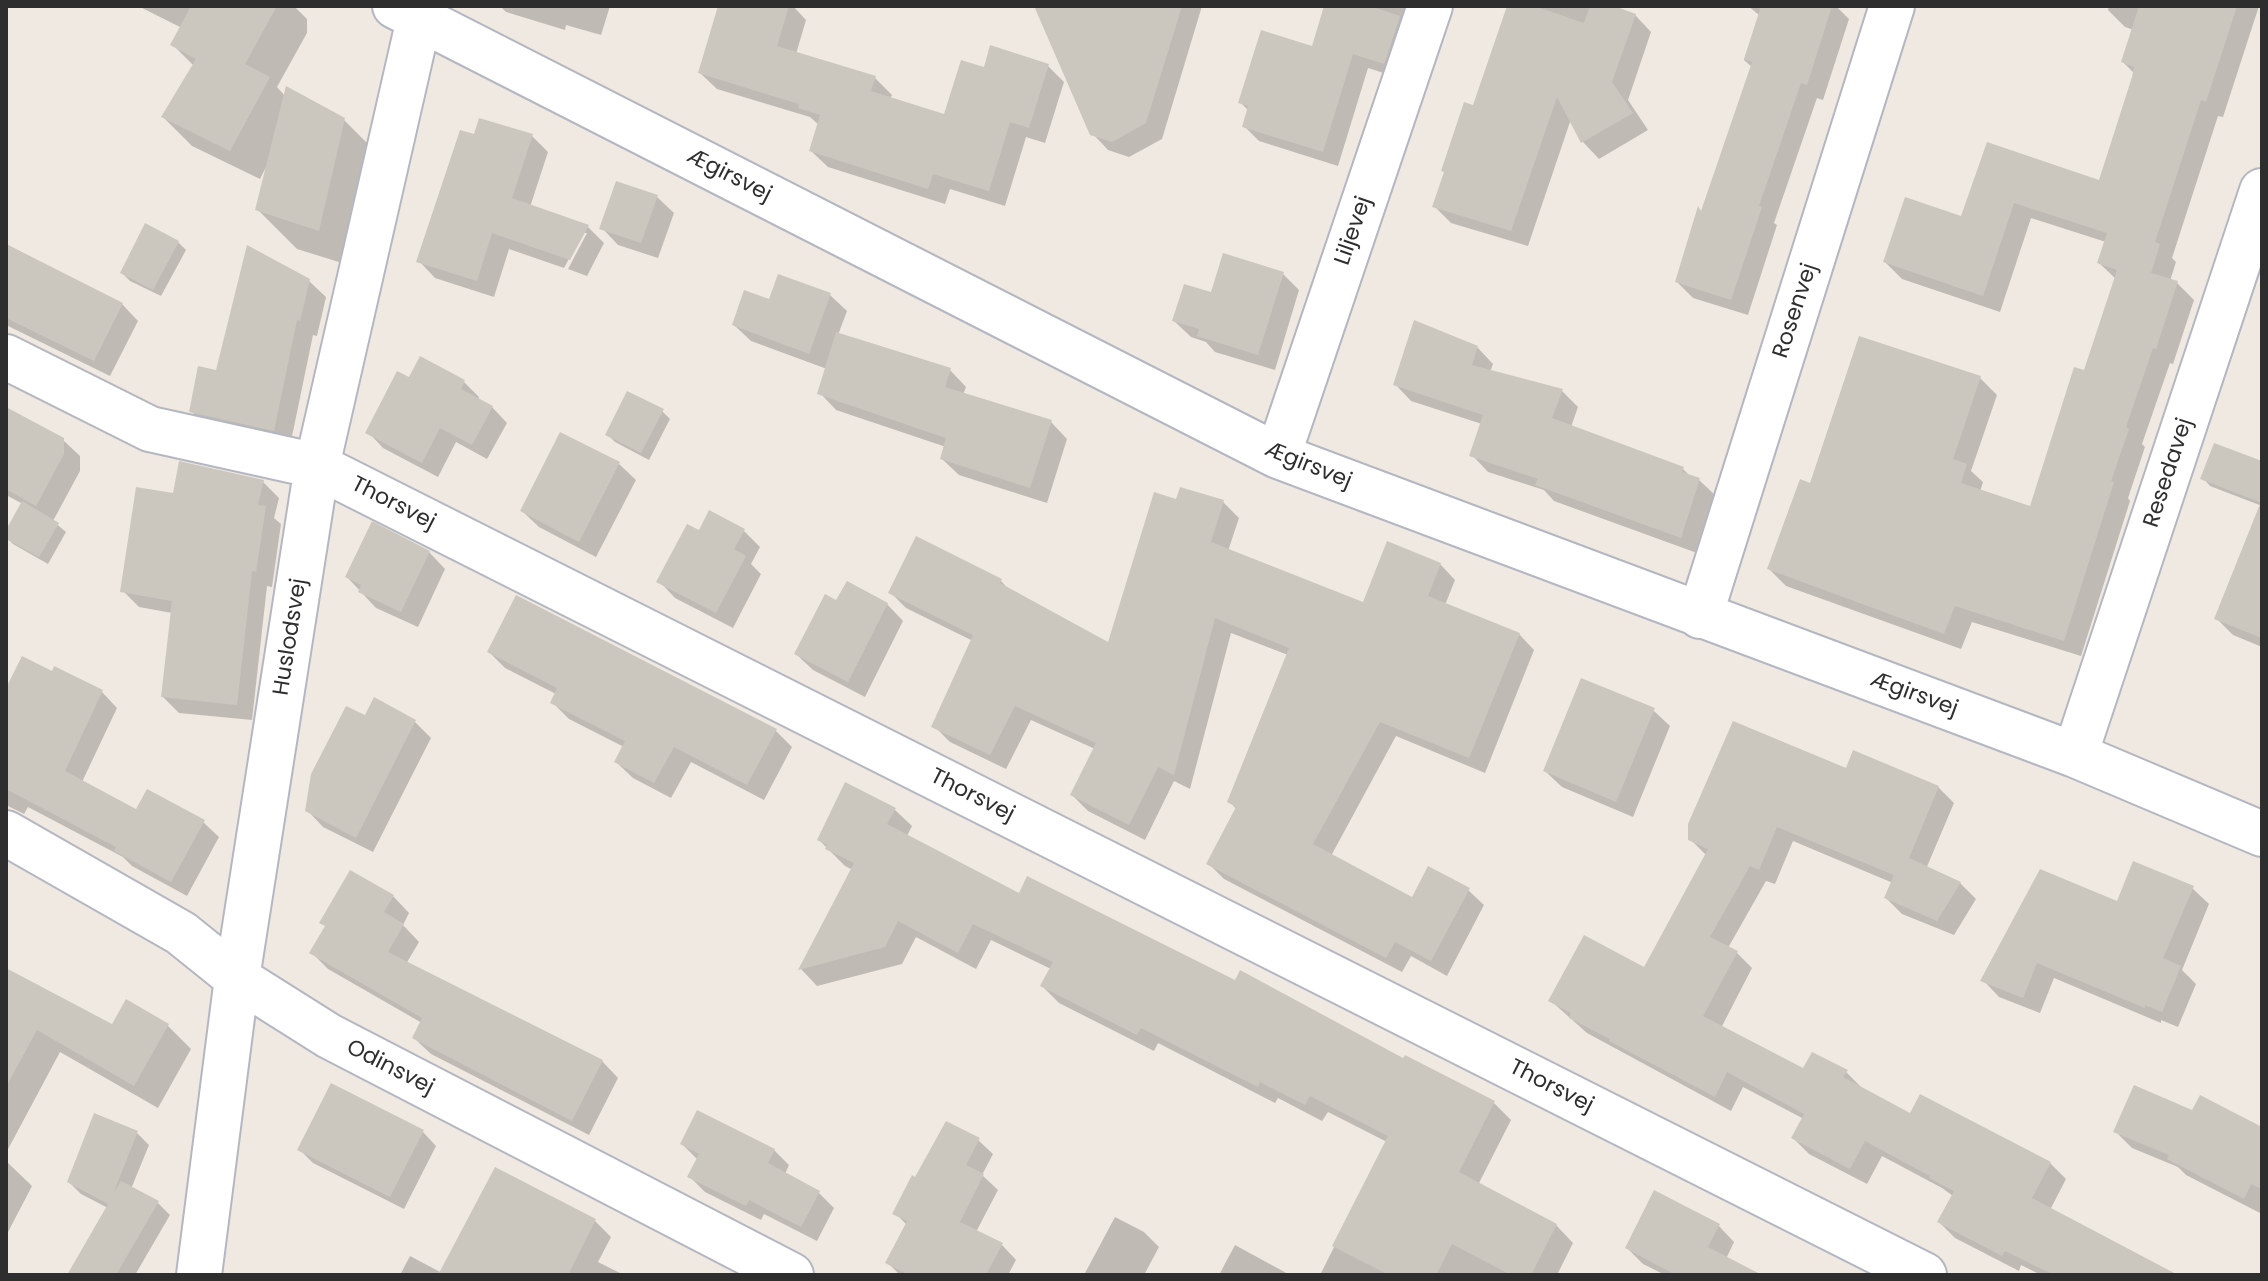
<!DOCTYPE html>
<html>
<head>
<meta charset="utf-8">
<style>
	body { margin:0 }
	#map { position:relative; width:2268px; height:1281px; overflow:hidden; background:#efe9e1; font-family:Poppins,sans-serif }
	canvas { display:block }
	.frame { position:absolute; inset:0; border:8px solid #2e2e2e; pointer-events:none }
</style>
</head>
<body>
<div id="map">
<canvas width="2268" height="1281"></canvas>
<div class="frame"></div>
</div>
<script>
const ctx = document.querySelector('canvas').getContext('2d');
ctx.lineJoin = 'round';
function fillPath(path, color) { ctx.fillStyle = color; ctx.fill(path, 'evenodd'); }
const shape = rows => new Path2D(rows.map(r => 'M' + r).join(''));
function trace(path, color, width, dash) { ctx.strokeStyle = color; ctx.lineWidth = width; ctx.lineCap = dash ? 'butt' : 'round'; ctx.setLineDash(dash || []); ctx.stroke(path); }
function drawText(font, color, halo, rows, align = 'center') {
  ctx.font = font + ' Poppins,sans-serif'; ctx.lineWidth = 8; ctx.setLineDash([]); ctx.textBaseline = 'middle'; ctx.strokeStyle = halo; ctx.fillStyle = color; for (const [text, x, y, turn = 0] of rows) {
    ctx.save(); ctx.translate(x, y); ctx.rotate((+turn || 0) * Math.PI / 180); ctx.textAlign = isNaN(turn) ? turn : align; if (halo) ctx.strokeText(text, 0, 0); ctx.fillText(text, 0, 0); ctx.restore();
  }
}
fillPath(shape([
	[138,6,294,6,307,19,307,33,277,87,285,96,344,120,383,159,358,268,297,249,258,210,266,167,260,179,192,146,163,117,194,66,173,45,182,28],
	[500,6,610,6,601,35,566,25,565,30,506,12],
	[720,6,793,6,806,20,796,54,875,78,892,95,890,99,946,116,985,70,1048,66,1064,82,1045,143,1026,137,1005,206,950,189,945,204,828,167,811,151,819,125,810,117,717,89,700,73],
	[1037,6,1202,6,1162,139,1129,157,1108,150,1092,133],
	[1326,6,1412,6,1399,78,1368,68,1338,166,1259,141,1244,126,1249,111,1240,102,1313,48],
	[1509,6,1608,6,1635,15,1651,32,1628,100,1648,130,1599,159,1583,142,1571,119,1528,246,1451,223,1434,206,1475,107],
	[1748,6,1836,6,1849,19,1823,100,1817,98,1774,223,1777,225,1748,315,1693,298,1677,282,1752,67,1744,60,1759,15],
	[2109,6,2259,6,2223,117,2218,116,2172,258,2176,262,2170,281,2177,283,2194,300,2173,364,2170,363,2142,444,2145,447,2128,498,2130,501,2081,656,1972,622,1961,649,1786,586,1769,569,1812,486,1980,378,1997,395,1971,471,1983,482,1980,492,2032,509,2085,373,2116,279,2099,263,2106,242,2031,218,2000,312,1902,279,1885,262,1963,219,1988,145,2100,183,2134,73,2123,62,2134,30,2125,27,2108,10],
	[532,136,548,152,530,207,588,227,604,243,587,276,568,269,587,233,583,233,564,268,509,249,494,297,435,278,419,261,476,137],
	[657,197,674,213,658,258,618,245,602,228],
	[178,242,186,250,161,296,130,281,122,273],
	[6,244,122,304,138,321,110,376,6,325],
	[1283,274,1299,290,1275,370,1215,352,1206,342,1191,337,1174,321,1212,295],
	[309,281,326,297,317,336,313,335,290,446,208,428,191,411,218,372],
	[830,295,847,311,838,335,950,370,966,387,963,395,1051,422,1067,439,1047,503,959,475,942,459,946,447,836,410,820,393,827,369,751,341,734,325,770,302],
	[1477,347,1493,364,1490,372,1562,391,1578,407,1571,427,1683,469,1691,477,1699,480,1716,496,1697,553,1554,501,1544,490,1488,472,1472,455,1482,424,1411,401,1395,384],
	[421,359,464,382,479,397,478,400,492,407,507,423,487,459,456,442,438,477,383,448,368,432,410,380],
	[6,409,63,440,80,456,80,471,53,521,66,532,48,564,13,544,6,537,23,504,6,495],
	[662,411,670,419,649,460,615,442,607,434],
	[619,464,636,480,596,557,539,527,522,511],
	[2262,464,2262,506,2210,486,2203,478],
	[263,482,279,498,274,518,281,524,272,587,267,586,252,720,179,713,163,697,172,613,139,607,123,591,174,495],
	[1177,501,1223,502,1239,518,1228,551,1364,604,1440,564,1455,580,1445,605,1519,634,1534,650,1485,773,1396,736,1331,856,1413,899,1468,890,1484,905,1447,976,1411,956,1402,972,1224,879,1208,863,1237,810,1230,802,1288,655,1231,633,1190,789,1174,781,1145,840,1088,811,1072,795,1095,749,1031,720,1006,769,950,742,934,726,973,641,906,608,890,592,1001,581,1011,592,1109,644],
	[2262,529,2262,647,2233,635,2216,618],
	[744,531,760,547,751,564,761,574,733,628,675,598,659,581],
	[429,552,445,569,418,627,376,608,347,577],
	[837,603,887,604,903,621,865,697,813,670,796,654],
	[489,652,776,731,792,747,764,800,691,762,671,798,633,778,616,762,624,747,569,719,552,702,556,694,505,668],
	[53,673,102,692,117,708,82,782,137,811,203,822,219,837,187,896,132,866,123,857,28,807,24,814,6,805,6,692],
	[1653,710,1670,726,1633,817,1562,787,1545,771],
	[366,718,415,722,431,738,373,852,323,827,307,810],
	[1847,770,1938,787,1954,803,1926,869,1960,883,1976,899,1954,935,1902,914,1886,898,1893,883,1793,841,1775,884,1766,881,1728,948,1736,952,1752,968,1721,1028,1804,1071,1846,1072,1862,1088,1911,1115,2050,1163,2066,1179,2050,1210,2166,1275,2041,1275,2021,1265,2019,1271,1955,1238,1939,1222,1953,1196,1942,1188,1882,1156,1867,1184,1809,1154,1793,1138,1804,1119,1743,1087,1731,1111,1587,1033,1551,1001,1645,969,1707,856,1690,839],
	[894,809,912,826,907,836,1020,896,1235,982,1494,1103,1511,1120,1478,1185,1556,1225,1573,1243,1557,1275,1320,1275,1387,1142,1328,1112,1322,1121,1278,1098,1275,1103,1158,1043,1154,1051,1059,1003,1042,986,1051,969,991,940,976,969,916,937,902,964,817,986,801,969,853,870,845,866,819,840],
	[2192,888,2209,904,2182,970,2196,984,2178,1027,2161,1020,2161,1023,2054,978,2040,1013,1999,997,1983,980,2118,903],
	[393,896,409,913,403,925,419,942,406,964,602,1061,618,1078,589,1135,431,1054,414,1038,422,1023,328,969,312,953],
	[6,970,113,1027,127,1002,168,1026,191,1049,158,1108,60,1052,6,1153],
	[2193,1113,2262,1130,2260,1213,2186,1175,2178,1167,2132,1148,2116,1132],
	[423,1132,436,1146,404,1209,313,1163,300,1150],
	[137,1133,149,1145,131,1189,158,1203,170,1215,135,1275,70,1275,108,1208,81,1194,69,1182],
	[978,1140,993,1154,982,1175,998,1190,976,1232,1002,1245,1016,1260,1008,1275,900,1275,887,1262,907,1225,895,1213,916,1179],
	[682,1144,774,1150,789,1165,785,1174,819,1193,834,1208,817,1241,764,1214,761,1220,705,1192,690,1177,698,1160],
	[6,1161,32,1186,6,1236],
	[1115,1217,1144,1232,1159,1247,1144,1275,1084,1275],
	[595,1221,611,1237,598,1262,624,1275,400,1275,410,1256,442,1273],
	[1718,1225,1734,1242,1726,1259,1759,1275,1665,1275,1643,1264,1627,1248],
	[1235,1245,1290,1275,1219,1275]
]), '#0003');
fillPath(shape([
	[191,6,277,6,245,64,270,77,230,151,161,117,196,59,170,45],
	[718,6,789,6,777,46,876,76,871,91,944,114,961,60,984,67,990,45,1049,64,1029,128,1010,122,989,191,933,174,928,189,809,151,820,115,798,108,799,104,698,73],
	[1034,6,1182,6,1146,123,1112,142,1090,135],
	[1324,6,1370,6,1400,16,1384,64,1353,54,1323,152,1242,127,1248,106,1238,103,1261,30,1312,46],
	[1507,6,1534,6,1584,23,1590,6,1614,6,1636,14,1612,82,1633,113,1581,143,1557,97,1511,231,1432,207,1444,172,1441,171,1464,102,1473,105],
	[1761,6,1832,6,1807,85,1801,83,1759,206,1762,207,1731,300,1675,282,1698,206,1701,211,1752,62,1744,59],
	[2139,6,2237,6,2206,102,2201,100,2155,242,2160,244,2151,273,2178,281,2156,349,2153,348,2126,427,2129,429,2111,481,2114,482,2064,641,1955,606,1944,634,1767,569,1800,479,1810,483,1859,336,1981,376,1953,459,1967,464,1961,483,2030,506,2074,367,2084,370,2117,270,2097,263,2107,233,2014,203,1983,296,1883,262,1905,197,1961,216,1987,142,2099,180,2132,77,2134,67,2121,62],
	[286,86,345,118,319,231,255,210],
	[479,118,533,134,512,198,589,225,570,260,492,233,477,281,416,262,460,130,474,134],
	[616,181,658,195,641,243,599,229],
	[145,223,179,241,153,290,120,273],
	[6,244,123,303,94,361,6,318],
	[247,245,310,279,300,321,297,320,274,431,189,412,198,366,216,370],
	[1223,253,1284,272,1258,355,1197,336,1199,329,1172,321,1184,284,1211,292],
	[778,274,831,293,809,354,732,325,744,290,769,299],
	[1414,320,1478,346,1472,365,1563,389,1552,418,1684,467,1682,472,1700,478,1681,538,1535,485,1538,479,1469,456,1483,415,1393,385],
	[836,332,951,368,945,387,1052,420,1030,488,940,459,946,438,817,394],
	[420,356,465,380,461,389,493,406,472,445,440,428,422,463,365,433,397,371,409,377],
	[627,391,664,409,641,453,605,435],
	[6,407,64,438,64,454,36,506,6,489],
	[560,432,620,462,579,542,520,511],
	[2214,443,2262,461,2262,503,2200,479],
	[179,461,264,480,258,505,266,506,256,572,252,571,237,705,161,697,172,601,120,592,136,487,173,493],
	[1180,487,1224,500,1211,542,1363,602,1387,541,1441,563,1428,596,1520,633,1469,758,1380,722,1313,844,1412,897,1428,866,1470,888,1431,961,1395,942,1386,958,1206,864,1236,807,1227,802,1289,648,1215,618,1174,775,1158,767,1129,825,1070,795,1096,743,1015,706,990,755,931,727,973,635,888,593,916,536,1002,579,1000,583,1108,642,1154,492,1176,499],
	[22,501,59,523,39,557,6,539,6,530],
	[2260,504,2262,505,2262,638,2214,619],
	[709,510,745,529,734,549,746,556,716,613,656,582,687,524,699,530],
	[372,521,430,551,401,612,358,592,361,585,345,577],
	[847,581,888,603,848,682,794,654,825,594,836,600],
	[516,595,777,729,747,785,674,747,654,783,614,762,625,741,550,703,557,688,487,652],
	[22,656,52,671,54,666,103,690,65,771,136,809,147,789,205,820,171,882,114,851,116,847,6,789,6,688],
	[1581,678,1655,708,1616,802,1543,771],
	[374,697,416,720,356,838,305,811,311,774,346,706,365,715],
	[1733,721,1846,768,1853,750,1939,786,1909,858,1961,882,1937,921,1884,898,1894,875,1777,827,1759,870,1750,866,1710,937,1738,951,1703,1016,1803,1068,1812,1052,1848,1070,1843,1077,1910,1113,1920,1094,2051,1162,2032,1198,2178,1275,2054,1275,2005,1251,2002,1256,1937,1222,1954,1191,1929,1178,1930,1176,1865,1141,1850,1169,1791,1138,1804,1114,1727,1072,1715,1097,1609,1041,1610,1039,1569,1018,1571,1013,1548,1001,1584,935,1644,967,1708,849,1688,840,1688,824],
	[845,782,896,808,887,824,1019,893,1027,876,1235,980,1240,970,1403,1058,1405,1055,1495,1101,1459,1172,1557,1224,1531,1275,1511,1275,1452,1244,1436,1275,1389,1275,1332,1246,1388,1136,1310,1096,1305,1105,1260,1082,1258,1087,1141,1028,1137,1035,1040,986,1053,962,973,924,958,953,898,921,885,947,798,970,854,863,825,849,827,845,817,840],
	[2133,861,2194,886,2163,958,2181,966,2162,1012,2145,1005,2145,1008,2037,963,2023,998,1980,981,2040,869,2117,901],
	[350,870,394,895,384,912,404,924,388,952,603,1060,572,1121,412,1038,422,1018,309,953,325,926,319,923],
	[6,968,112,1024,126,999,169,1024,134,1086,37,1030,6,1087],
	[331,1083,424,1130,390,1197,297,1150],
	[2134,1085,2192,1110,2200,1095,2262,1127,2262,1189,2251,1184,2244,1199,2167,1159,2169,1155,2113,1132],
	[697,1110,775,1149,768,1163,820,1191,801,1227,749,1200,746,1206,687,1177,699,1154,680,1144],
	[94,1113,138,1131,113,1194,121,1181,159,1201,116,1275,67,1275,108,1204,67,1182],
	[946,1121,980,1138,966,1165,984,1174,960,1222,1003,1243,986,1275,909,1275,885,1263,907,1221,892,1214,912,1175,915,1177],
	[495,1167,596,1219,568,1275,438,1275],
	[1654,1190,1720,1224,1708,1247,1762,1275,1676,1275,1625,1248]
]), '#cbc7bf');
const street = shape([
	[395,6,1278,456,2075,755,2262,834],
	[6,357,150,429,317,466,1924,1275],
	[1278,456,1430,6],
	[1700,616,1892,6],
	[2075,755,2262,191],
	[6,833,181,933,237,978,329,1036,791,1275],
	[199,1275,237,978,317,466,422,6]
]);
trace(street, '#b4b7c1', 48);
trace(street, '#fff', 44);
drawText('22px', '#2e2e2e', '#fff', [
	["Ægirsvej",729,176,27],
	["Liljevej",1354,231,-71],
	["Rosenvej",1796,311,-72],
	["Ægirsvej",1308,466,22],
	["Resedavej",2169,473,-72],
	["Thorsvej",393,504,27],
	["Huslodsvej",291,637,-81],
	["Ægirsvej",1914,695,20],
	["Thorsvej",972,796,27],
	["Odinsvej",390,1068,27],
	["Thorsvej",1551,1087,27]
]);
</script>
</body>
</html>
